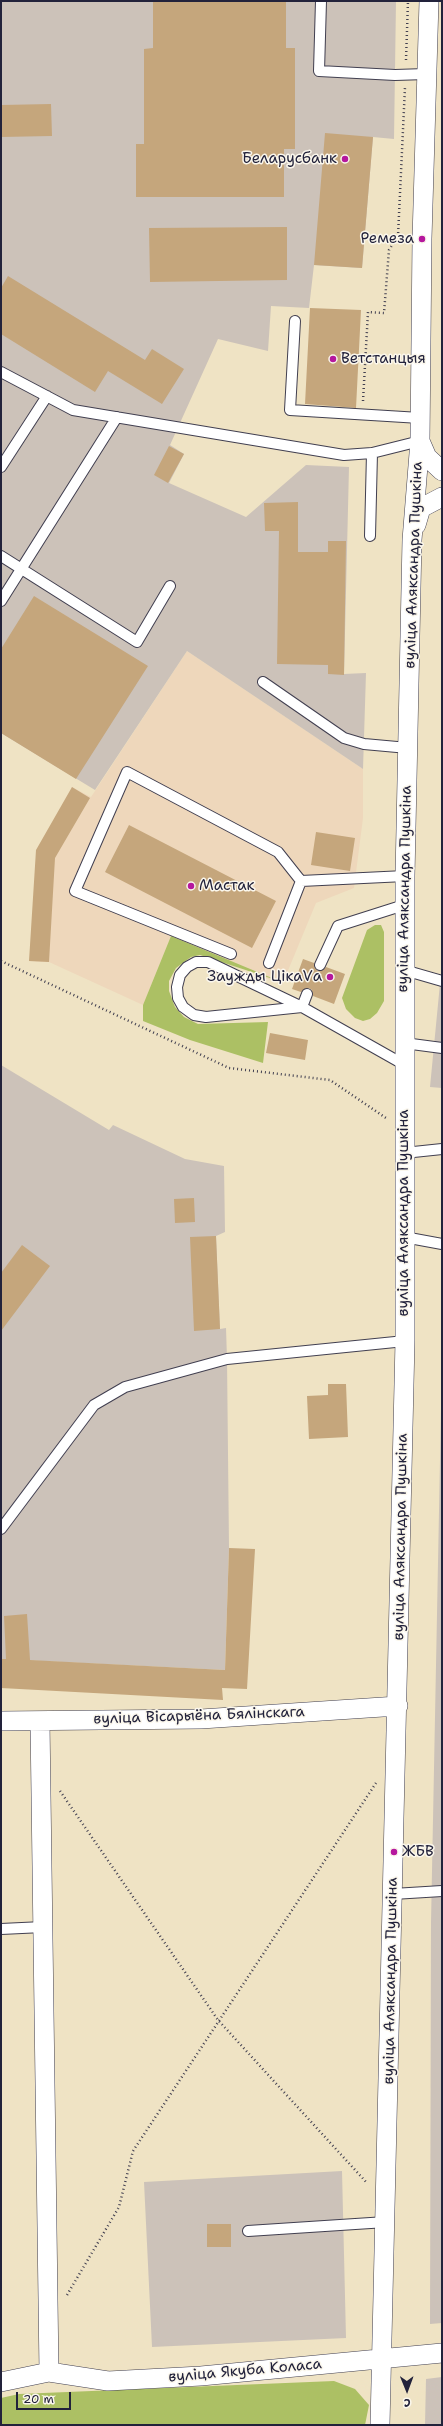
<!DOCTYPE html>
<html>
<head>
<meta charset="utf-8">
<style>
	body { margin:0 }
	#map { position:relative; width:443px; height:2426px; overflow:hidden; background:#efe3c4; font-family:"Shantell Sans",sans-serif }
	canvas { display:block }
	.frame { position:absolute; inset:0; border:2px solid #22223b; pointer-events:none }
	.north { position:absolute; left:387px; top:2370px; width:40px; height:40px; -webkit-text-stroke:3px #fbf7ec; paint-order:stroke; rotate:179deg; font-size:11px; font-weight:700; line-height:16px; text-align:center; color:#22223b }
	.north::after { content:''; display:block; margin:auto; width:14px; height:18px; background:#22223b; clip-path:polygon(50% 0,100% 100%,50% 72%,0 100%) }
	.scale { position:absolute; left:16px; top:2392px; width:55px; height:18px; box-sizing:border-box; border:2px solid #22223b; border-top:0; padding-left:5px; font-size:12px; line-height:14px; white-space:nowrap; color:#22223b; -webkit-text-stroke:3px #fbf7ec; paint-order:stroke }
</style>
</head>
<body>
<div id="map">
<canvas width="443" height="2426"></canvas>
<div class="frame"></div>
<div class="north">С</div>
<div class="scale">20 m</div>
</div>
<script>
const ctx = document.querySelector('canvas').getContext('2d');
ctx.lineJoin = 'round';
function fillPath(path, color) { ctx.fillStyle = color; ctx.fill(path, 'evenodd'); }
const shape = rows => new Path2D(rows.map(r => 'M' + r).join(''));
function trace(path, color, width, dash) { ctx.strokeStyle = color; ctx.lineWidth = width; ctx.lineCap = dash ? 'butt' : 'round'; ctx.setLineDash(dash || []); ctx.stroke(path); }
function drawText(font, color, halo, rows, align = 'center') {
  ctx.font = font + ' "Shantell Sans",sans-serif'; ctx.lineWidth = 3; ctx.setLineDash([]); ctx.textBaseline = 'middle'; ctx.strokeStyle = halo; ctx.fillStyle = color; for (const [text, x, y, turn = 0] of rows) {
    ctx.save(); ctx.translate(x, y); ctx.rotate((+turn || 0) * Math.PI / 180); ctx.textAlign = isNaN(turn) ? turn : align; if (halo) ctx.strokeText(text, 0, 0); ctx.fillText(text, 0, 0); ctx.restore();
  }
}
fillPath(shape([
	[187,651,363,769,363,818,354,888,316,903,282,985,171,936,143,1005,49,962,29,961,72,787,91,797]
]), '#eed7bb');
fillPath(shape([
	[1,1,396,1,394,139,373,137,362,268,314,265,309,308,271,306,268,351,218,339,170,445,184,454,169,483,246,517,306,465,349,467,344,674,366,673,363,769,187,651,95,790,1,733],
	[442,963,442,1088,430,1087],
	[1,1065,109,1130,113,1125,185,1159,224,1166,225,1232,216,1236,220,1329,226,1328,227,1359,229,1548,225,1670,1,1659],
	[442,1357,442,2323,430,2324,431,1922],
	[342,2171,346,2338,152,2347,144,2182],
	[442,2377,442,2425,425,2425,426,2379]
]), '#ccc2b9');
fillPath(shape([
	[375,925,381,925,384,932,384,1001,377,1013,370,1019,363,1021,355,1018,346,1009,342,998,367,930],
	[171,936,279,981,200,955,191,957,176,968,169,981,169,991,175,1007,184,1017,198,1024,268,1022,263,1063,190,1040,143,1021,143,1005],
	[334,2381,355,2389,369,2405,365,2425,1,2425,1,2398,19,2394]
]), '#acc064');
fillPath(shape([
	[153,1,286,1,286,48,295,48,295,149,284,149,284,197,136,197,136,144,144,144,144,49,153,48],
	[51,104,52,136,1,137,1,105],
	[325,133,373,137,362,268,314,265],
	[287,227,287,280,150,282,149,228],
	[8,276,145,360,152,349,184,369,162,404,108,371,95,392,1,334,1,288],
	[310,308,361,310,356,408,305,404],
	[169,446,184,454,168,483,154,475],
	[298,502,298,552,328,552,328,541,346,541,344,675,328,674,328,665,277,664,279,531,265,531,264,503],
	[34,596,148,666,76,779,1,733,1,649],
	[72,787,90,798,55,858,49,962,29,961,36,850],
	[129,825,276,901,252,948,105,872],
	[316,832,355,838,350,871,311,865],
	[303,959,314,963,315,968,318,971,323,970,326,967,345,974,334,1004,313,996,312,990,309,988,301,992,292,989],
	[270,1033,308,1040,305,1060,266,1053],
	[194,1198,195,1222,175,1223,174,1199],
	[216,1236,220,1329,194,1331,190,1237],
	[22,1245,50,1266,1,1331,1,1273],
	[328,1384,346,1384,348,1437,309,1439,307,1396,328,1395],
	[229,1548,255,1549,247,1689,222,1688,223,1700,1,1688,1,1659,6,1659,4,1616,27,1614,30,1660,225,1670],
	[207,2224,231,2224,231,2247,207,2247]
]), '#c5a67c');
const lane = shape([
	[321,1,319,71,395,75,426,74],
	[295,321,290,410,420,418],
	[1,372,73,410,344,455,372,453,420,441],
	[1,467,47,396],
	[370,536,372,453],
	[1,556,137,642,170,586],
	[1,601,117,417],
	[263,682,344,738,364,744,408,748],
	[231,954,75,891,127,772,278,852,301,881],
	[269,963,301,881,405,876],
	[320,965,338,926,404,905],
	[404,970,442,981],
	[302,1007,206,1017,194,1015,183,1007,178,998,177,987,180,975,187,967,196,962,208,962,302,1007,403,1064],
	[302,1007,307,994],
	[404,1043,442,1048],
	[404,1153,442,1149],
	[404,1237,442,1244],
	[1,1529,94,1405,125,1387,227,1359,405,1341],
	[393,1894,442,1891],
	[1,1929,43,1927],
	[248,2231,386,2222]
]);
const street = shape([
	[420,441,427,457,442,471],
	[416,525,421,508,442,497],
	[1,1721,201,1719,398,1706],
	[40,1722,49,2372],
	[1,2382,49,2372,108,2381,201,2376,442,2353],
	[380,2425,405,1341,405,876,412,540,420,441,422,239,429,1]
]);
trace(lane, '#413f50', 12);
trace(street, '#413f50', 20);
trace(shape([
	[406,60,408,1],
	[363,401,368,312,384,313,389,250,398,236,405,87],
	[1,961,229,1068,330,1080,386,1118],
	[60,1791,218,2020,367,2183],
	[67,2295,119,2207,133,2151,376,1783]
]), '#413f50', 2.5, [1, 3]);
trace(lane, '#fff', 10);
trace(street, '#fff', 19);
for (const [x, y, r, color] of [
	[345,159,4,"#b5179e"],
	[422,239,4,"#b5179e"],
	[333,359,4,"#b5179e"],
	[191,886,4,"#b5179e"],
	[330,977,4,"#b5179e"],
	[394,1852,4,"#b5179e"]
]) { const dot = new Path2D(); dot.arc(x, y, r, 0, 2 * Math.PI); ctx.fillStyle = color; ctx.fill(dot); trace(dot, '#fbf7ec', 1.5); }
drawText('15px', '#22223b', '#fbf7ec', [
	["Беларусбанк",337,159],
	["Ремеза",414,239],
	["Ветстанцыя",341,359,"left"],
	["Мастак",199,886,"left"],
	["Заужды ЦікаVа",322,977],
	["ЖБВ",402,1852,"left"]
], 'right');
drawText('15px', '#22223b', '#fbf7ec', [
	["вуліца Аляксандра Пушкіна",414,565,-88],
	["вуліца Аляксандра Пушкіна",405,889,-89],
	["вуліца Аляксандра Пушкіна",404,1213,-90],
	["вуліца Аляксандра Пушкіна",401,1537,-89],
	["вуліца Вісарыёна Бялінскага",199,1716,-2],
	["вуліца Аляксандра Пушкіна",391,1981,-89],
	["вуліца Якуба Коласа",245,2371,-5]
]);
</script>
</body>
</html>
